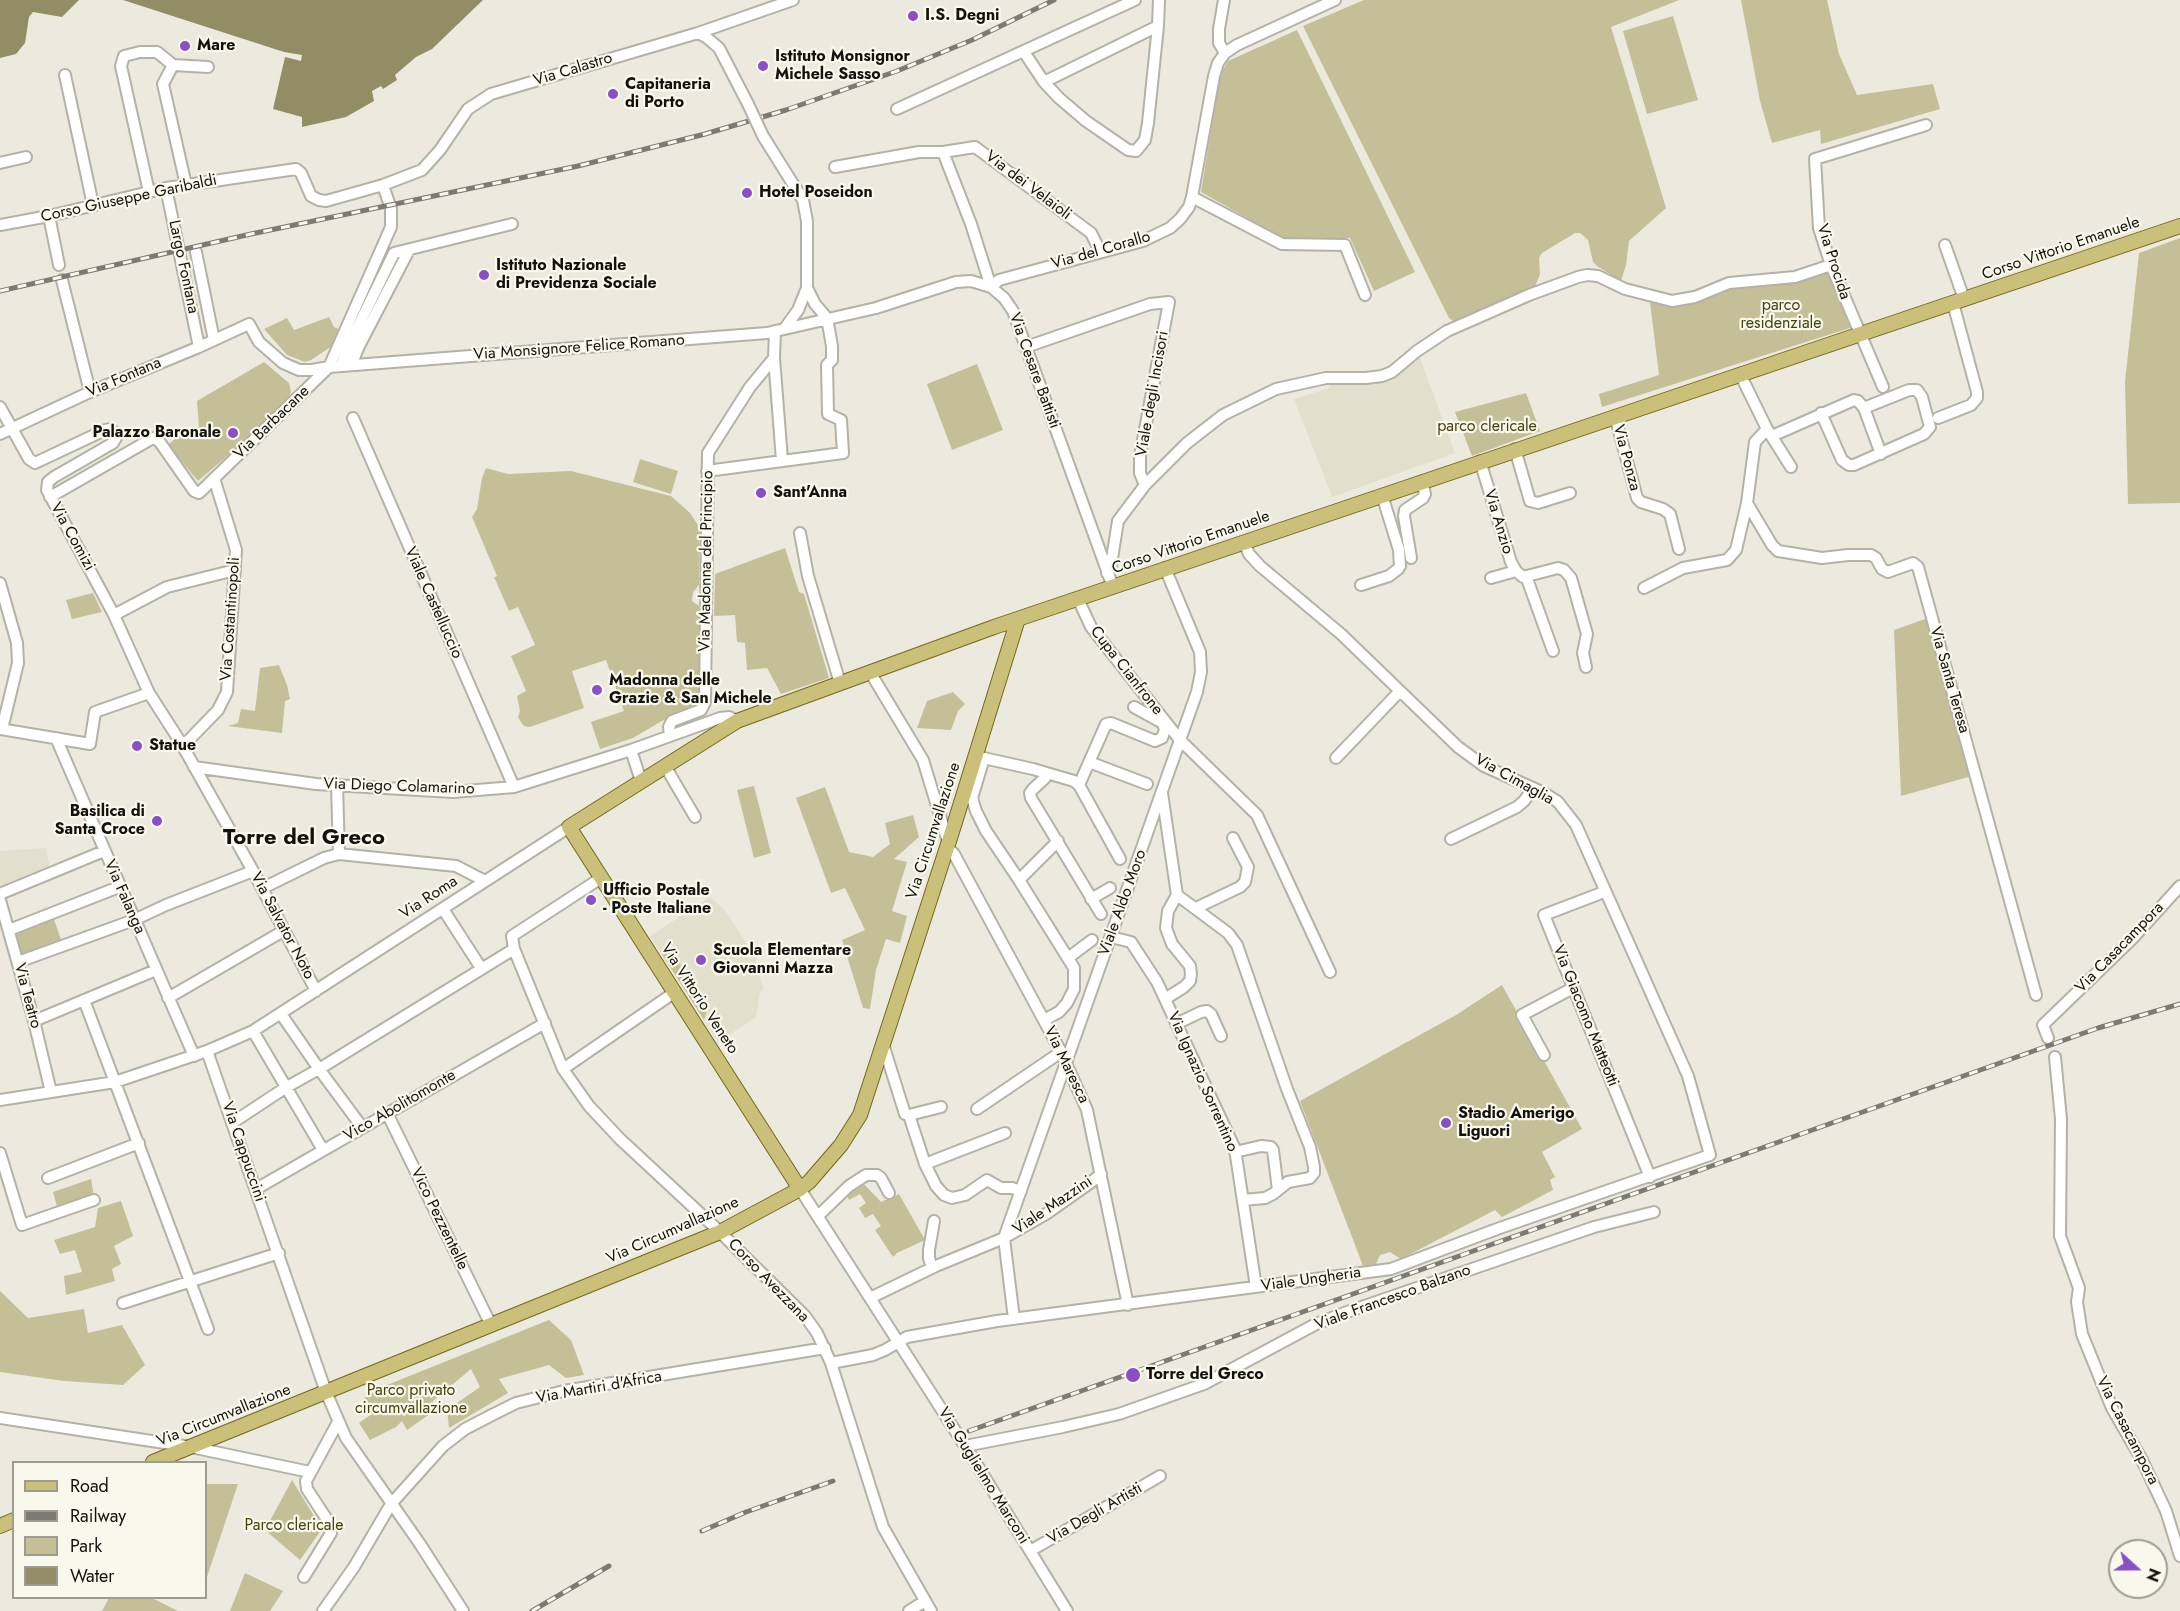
<!DOCTYPE html>
<html>
<head>
<meta charset="utf-8">
<style>
	body { margin:0 }
	#map { position:relative; width:2180px; height:1611px; overflow:hidden; background:#eceadf; font-family:Jost,sans-serif }
	canvas { display:block }
	.legend { position:absolute; left:12px; top:1461px; width:195px; height:138px; box-sizing:border-box; background:#f9f8ec; border:2px solid #9d9c93; margin:0; padding:8px 10px; list-style:none; font-size:18px; color:#13120e }
	.legend li { display:flex; align-items:center; gap:12px; height:30px }
	.legend b { width:30px; border:2px solid #9d9c93 }
	.north { position:absolute; left:2108px; top:1539px; width:60px; height:60px; box-sizing:border-box; background:#f9f8ec; border:2px solid #9d9c93; border-radius:50%; rotate:111deg; font-size:16px; font-weight:700; line-height:24px; text-align:center; color:#13120e }
	.north::after { content:''; display:block; margin:auto; width:21px; height:27px; background:#8a4ec5; clip-path:polygon(50% 0,100% 100%,50% 72%,0 100%) }
</style>
</head>
<body>
<div id="map">
<canvas width="2180" height="1611"></canvas>
<ul class="legend">
<li><b style="height:8px;background:#cac079"></b>Road</li>
<li><b style="height:8px;background:#7c7a73"></b>Railway</li>
<li><b style="height:16px;background:#c5bf98"></b>Park</li>
<li><b style="height:16px;background:#938d65"></b>Water</li>
</ul>
<div class="north">N</div>
</div>
<script>
const ctx = document.querySelector('canvas').getContext('2d');
ctx.lineJoin = 'round';
function fillPath(path, color) { ctx.fillStyle = color; ctx.fill(path, 'evenodd'); }
const shape = rows => new Path2D(rows.map(r => 'M' + r).join(''));
function trace(path, color, width, dash) { ctx.strokeStyle = color; ctx.lineWidth = width; ctx.lineCap = dash ? 'butt' : 'round'; ctx.setLineDash(dash || []); ctx.stroke(path); }
function drawText(font, color, halo, rows, align = 'center') {
  ctx.font = font + ' Jost,sans-serif'; ctx.lineWidth = 4.5; ctx.setLineDash([]); ctx.textBaseline = 'middle'; ctx.strokeStyle = halo; ctx.fillStyle = color; for (const [text, x, y, turn = 0] of rows) {
    ctx.save(); ctx.translate(x, y); ctx.rotate((+turn || 0) * Math.PI / 180); ctx.textAlign = isNaN(turn) ? turn : align; if (halo) ctx.strokeText(text, 0, 0); ctx.fillText(text, 0, 0); ctx.restore();
  }
}
fillPath(shape([
	[1420,358,1455,453,1332,497,1294,399,1329,388,1330,385,1376,383,1393,380],
	[46,848,50,869,0,891,0,851],
	[710,897,723,908,756,957,758,973,764,989,760,992,756,1017,718,1042,650,936]
]), '#e2e0cd');
fillPath(shape([
	[1364,0,1679,0,1611,27,1666,208,1629,241,1626,265,1621,281,1597,266,1593,262,1588,240,1580,233,1575,233,1542,253,1539,258,1540,274,1534,289,1455,322,1449,318,1303,26],
	[1741,0,1827,0,1839,54,1857,95,1933,84,1940,109,1821,144,1820,130,1772,143,1760,101],
	[1673,16,1698,100,1647,114,1623,31],
	[1297,30,1415,272,1374,291,1350,238,1286,240,1201,192,1220,75,1228,61],
	[2180,238,2180,503,2128,504,2125,382,2139,253],
	[1829,271,1850,328,1602,407,1599,394,1659,375,1650,302,1674,304,1728,286],
	[329,317,334,327,341,330,337,340,332,346,311,360,305,362,287,355,264,329,287,318,294,330],
	[264,362,289,383,291,392,285,406,198,481,168,445,177,437,199,427,197,401],
	[977,364,1003,430,952,450,927,384],
	[1526,393,1540,431,1472,456,1455,412],
	[640,459,678,471,671,494,633,482],
	[486,468,508,474,571,471,671,496,690,513,700,528,699,585,693,592,692,601,699,606,701,700,698,706,662,721,633,738,600,749,591,722,624,711,606,660,572,671,584,708,530,727,524,726,521,722,518,717,520,711,517,696,526,691,511,656,535,645,518,607,509,611,494,577,497,576,472,517,477,509,482,478],
	[785,548,799,592,804,594,829,678,781,694,767,668,747,670,745,643,737,642,735,615,714,616,715,574],
	[93,593,102,612,72,619,66,600],
	[1928,618,1972,776,1901,796,1894,630],
	[279,665,287,685,290,699,285,701,282,733,228,726,238,723,241,709,255,711,260,668],
	[953,692,965,704,958,711,951,730,917,728,927,701],
	[754,786,771,853,754,858,737,790],
	[825,787,849,852,873,857,890,844,885,823,913,815,919,837,894,859,907,862,892,911,907,916,900,943,886,939,876,970,870,1009,863,1008,842,940,865,930,845,888,831,893,796,798],
	[52,914,63,945,18,962,9,931],
	[660,951,668,951,674,954,707,1009,704,1020],
	[1502,985,1582,1129,1542,1152,1555,1177,1550,1180,1553,1190,1502,1217,1495,1210,1401,1259,1390,1252,1380,1255,1376,1264,1363,1266,1300,1101,1456,1015],
	[91,1179,94,1197,58,1210,53,1192],
	[861,1181,881,1202,899,1194,925,1240,897,1253,893,1257,875,1230,881,1226,873,1214,865,1218,859,1208,866,1203,860,1194,849,1200,847,1196],
	[121,1201,133,1236,114,1246,121,1264,112,1269,115,1281,66,1295,64,1276,82,1272,75,1250,60,1254,54,1240,95,1227,98,1208],
	[0,1291,28,1318,84,1309,88,1333,122,1325,145,1365,123,1385,64,1381,0,1372],
	[549,1320,571,1340,584,1375,566,1378,549,1365,499,1379,508,1393,449,1428,447,1410,480,1387,471,1369,433,1401,430,1414,407,1430,402,1421,396,1427,370,1440,359,1423,372,1414,362,1400,377,1389],
	[292,1480,322,1529,300,1560,265,1530],
	[206,1484,238,1484,206,1580],
	[245,1573,283,1591,270,1611,230,1611],
	[109,1598,154,1599,178,1611,102,1611]
]), '#c5bf98');
fillPath(shape([
	[0,0,79,0,62,17,33,12,29,17,25,43,16,54,0,58],
	[123,0,483,0,432,49,416,57,395,75,397,80,383,89,381,86,372,91,374,101,346,117,302,127,302,117,273,109,285,57,301,61,302,55,284,52]
]), '#938d65');
trace(shape([
	[2048,1038,2055,1057]
]), '#cbcac0', 10, [10, 5]);
const minor = shape([
	[1224,0,1219,29,1219,43,1225,53],
	[698,33,706,37,719,48,748,104],
	[1024,52,1044,82,1059,98,1086,121,1128,150,1136,151,1145,140,1148,123,1158,26,1159,0],
	[173,65,163,84,186,185],
	[65,75,93,205],
	[1044,82,1158,26],
	[897,109,1135,0],
	[763,136,803,200,807,221,807,288,798,310,785,328],
	[943,152,971,224,991,287],
	[0,163,26,157],
	[835,167,919,152,943,152,975,147,1091,233,1100,251],
	[166,188,199,347],
	[149,192,121,66,124,56,140,52,157,52,173,65,208,67],
	[1192,197,1282,244,1345,245,1365,295],
	[49,216,59,265],
	[0,225,49,216,166,188,296,169,301,173,311,196,319,200,326,201,383,185,422,170,440,150,468,109,491,94,698,33,793,0],
	[1945,245,1964,299],
	[196,252,214,340],
	[62,280,90,392],
	[991,287,999,280,1143,241,1170,228,1180,219,1189,207,1192,197,1214,76,1218,63,1225,53,1237,45,1335,0],
	[807,288,815,304,827,318],
	[775,331,774,358,782,460],
	[1026,347,1150,304,1169,302,1140,456,1140,473,1145,485],
	[351,365,359,346,409,250],
	[341,366,349,345,394,253,512,224],
	[1740,374,1767,429,1791,467],
	[1883,387,1831,265,1819,228,1815,159,1926,125],
	[0,407,29,459,35,463,105,430,110,429,115,433,116,438,113,443,54,477,48,482,47,490,114,615,149,693],
	[1821,413,1842,460,1849,465,1854,465,1924,434,1930,427,1922,397,1917,390,1909,390,1864,408],
	[1615,416,1637,498,1641,502,1663,509,1670,514,1679,549],
	[353,418,514,787],
	[1938,418,1971,405,1977,398,1977,392,1953,303],
	[1767,429,1755,442,1747,503,1772,545,1778,551,1822,558,1848,555,1871,555,1876,558,1882,569,1888,572,1913,563,1918,567,2036,995],
	[0,434,90,392,199,347,249,324,259,342,283,363,299,370,312,370,329,367,767,333,876,308,956,282,971,281,991,287,1004,298,1013,311,1113,587],
	[1772,436,1854,400,1858,401,1864,408,1881,454],
	[1515,449,1530,501,1538,503,1570,493],
	[1480,461,1511,562,1516,571,1523,577,1558,568,1564,570,1571,578,1587,634,1583,653,1586,667],
	[707,471,843,453,841,420,828,414,827,365,832,360,832,346,827,318],
	[50,497,153,438,159,441,194,491,199,493,329,367,391,227,391,209,383,185],
	[800,533,808,576,840,683],
	[1411,558,1404,516,1405,510,1423,498,1425,494,1422,481],
	[1107,573,1111,565,1118,521,1145,485,1187,443,1223,415,1276,389,1326,378,1366,378,1382,376,1392,372,1417,351,1447,331,1529,295,1578,277,1587,275,1598,276,1625,289,1672,301,1695,297,1729,283,1795,277,1831,265],
	[1526,576,1553,651],
	[1491,578,1516,571],
	[0,583,17,643,18,663,2,729],
	[1361,585,1389,576,1398,569,1400,566,1399,550,1382,495],
	[1644,588,1683,568,1727,560,1736,550,1747,503],
	[1078,599,1091,627,1180,740,1257,815,1330,972],
	[114,615,167,587,235,570],
	[870,672,923,760,948,842],
	[0,729,90,744,95,712,149,693,181,743,253,871,316,991],
	[670,736,669,727,672,721,701,710,705,702,708,453,750,387,774,358],
	[56,738,194,1056],
	[181,743,188,741,218,710,227,692,236,550,214,478],
	[631,750,641,781],
	[979,757,1033,769,1074,781,1079,785,1120,859],
	[984,758,972,798,976,811,986,831,1019,880,1074,968,1074,989,1067,1003,1059,1012,1044,1020],
	[1336,758,1400,691],
	[1089,762,1147,784],
	[665,766,695,817],
	[194,767,316,784,453,792,514,787,631,750,720,718,729,717,737,721],
	[1045,778,1033,789,1030,793,1031,798,1101,914],
	[337,785,339,854,456,866,485,881],
	[1079,785,1106,724,1111,723,1155,741,1162,738,1165,730,1163,723,1134,707],
	[1162,793,1177,895,1228,933,1237,945,1287,1089,1310,1147,1314,1167,1314,1173,1310,1178,1288,1182,1273,1194,1265,1198,1243,1200],
	[1451,839,1517,807,1524,801,1533,788],
	[947,847,954,854,1061,1052,1087,1110,1128,1305],
	[601,878,512,936,514,949,563,1069,589,1106,620,1139,720,1232,805,1316,817,1333,831,1363,883,1527,931,1611],
	[1019,880,1058,841],
	[263,888,324,858,339,854],
	[1604,892,1544,915,1650,1177],
	[0,894,104,851],
	[1091,899,1110,888],
	[0,900,34,1021,51,1092],
	[1196,908,1240,887,1245,882,1248,867,1233,838],
	[443,909,481,968],
	[9,930,119,887],
	[1111,937,1131,942,1157,982,1235,1149,1256,1287],
	[1068,958,1092,940],
	[18,962,134,920,166,905,253,871],
	[168,998,285,930],
	[1165,999,1184,987,1190,981,1191,974,1190,966,1172,944,1166,928,1168,911,1177,895],
	[84,1000,208,1329],
	[281,1014,319,1069,362,1127],
	[34,1021,156,970],
	[1176,1024,1201,1012,1207,1011,1211,1014,1221,1036],
	[253,1031,323,1150],
	[2048,1038,2043,1025,2132,939,2180,886],
	[883,1044,905,1114,909,1115,941,1107],
	[207,1051,326,1392,346,1438,420,1544,463,1611],
	[1544,1055,1522,1015,1573,988],
	[2055,1057,2061,1119,2060,1236,2079,1288,2077,1302,2082,1334,2112,1408,2142,1460,2166,1511,2180,1556],
	[563,1069,675,992],
	[0,1100,115,1082,207,1051,253,1031,569,827],
	[977,1109,1061,1052],
	[387,1113,491,1325],
	[909,1115,925,1164,936,1186,944,1195,952,1198,965,1195,987,1180,1001,1188,1012,1188,1021,1191],
	[232,1123,285,1088,319,1069,514,949],
	[1235,1152,1261,1146,1271,1147,1273,1150,1278,1190],
	[0,1153,22,1225,94,1200],
	[925,1164,1005,1133],
	[48,1178,139,1143],
	[256,1189,545,1023],
	[800,1189,974,1460,1067,1611],
	[818,1216,849,1186,866,1175,877,1175,881,1178,889,1193],
	[932,1268,929,1258,929,1250,934,1221],
	[870,1298,936,1266,1004,1238,1046,1214,1090,1183,1101,1174],
	[123,1303,279,1253],
	[1014,1319,1004,1238,1197,692,1201,672,1200,652,1165,568],
	[831,1363,873,1355,885,1350,907,1337,997,1321,1391,1269,1497,1229,1710,1155,1688,1076,1576,825,1558,802,1544,793,1484,766,1458,747,1341,634,1260,566,1249,554,1244,542],
	[0,1418,191,1447,310,1472],
	[965,1446,1063,1427,1119,1414,1204,1384,1316,1324,1347,1312,1594,1227,1654,1212],
	[1030,1551,1160,1476],
	[304,1577,331,1533,328,1521,307,1489,306,1481,338,1422],
	[323,1611,354,1567,391,1504,443,1446,465,1429,492,1415,516,1403,564,1391,825,1348],
	[909,1611,925,1601]
]);
const major = shape([
	[800,1189,569,827,737,721,994,627,2180,226],
	[153,1462,720,1232,800,1189,809,1182,841,1145,860,1115,951,835,1018,619],
	[0,1526,14,1520]
]);
trace(minor, '#b4b2a7', 14);
trace(major, '#73681a', 16);
trace(minor, '#fff', 10);
trace(major, '#cac079', 14);
const rail = shape([
	[0,291,251,234,578,166,705,134,786,110,897,71,972,40,1054,0],
	[969,1431,2098,1028,2180,1004],
	[702,1531,746,1512,833,1481],
	[532,1611,609,1566]
]);
trace(rail, '#7c7a73', 5);
trace(rail, '#f9f8ec', 3, [9]);
const minorBridge = shape([
	[748,104,763,136]
]);
trace(minorBridge, '#b4b2a7', 14, []);
trace(minorBridge, '#fff', 10);
for (const [x, y, r, color] of [
	[913,16,6,"#8a4ec5"],
	[185,46,6,"#8a4ec5"],
	[763,66,6,"#8a4ec5"],
	[613,94,6,"#8a4ec5"],
	[747,193,6,"#8a4ec5"],
	[484,275,6,"#8a4ec5"],
	[233,433,6,"#8a4ec5"],
	[761,493,6,"#8a4ec5"],
	[597,690,6,"#8a4ec5"],
	[137,746,6,"#8a4ec5"],
	[157,821,6,"#8a4ec5"],
	[591,900,6,"#8a4ec5"],
	[701,960,6,"#8a4ec5"],
	[1446,1123,6,"#8a4ec5"],
	[1133,1375,8,"#8a4ec5"]
]) { const dot = new Path2D(); dot.arc(x, y, r, 0, 2 * Math.PI); ctx.fillStyle = color; ctx.fill(dot); trace(dot, '#f9f8ec', 2); }
drawText('bold 16px', '#13120e', '#f9f8ec', [
	["I.S. Degni",925,16],
	["Mare",197,46],
	["Istituto Monsignor",775,57],
	["Michele Sasso",775,75],
	["Capitaneria",625,85],
	["di Porto",625,103],
	["Hotel Poseidon",759,193],
	["Istituto Nazionale",496,266],
	["di Previdenza Sociale",496,284],
	["Palazzo Baronale",221,433,"right"],
	["Sant'Anna",773,493],
	["Madonna delle",609,681],
	["Grazie & San Michele",609,699],
	["Statue",149,746],
	["Basilica di",145,812,"right"],
	["Santa Croce",145,830,"right"],
	["Ufficio Postale",603,891],
	["- Poste Italiane",603,909],
	["Scuola Elementare",713,951],
	["Giovanni Mazza",713,969],
	["Stadio Amerigo",1458,1114],
	["Liguori",1458,1132],
	["Torre del Greco",1146,1375]
], 'left');
drawText('16px', '#13120e', '#f9f8ec', [
	["Via Calastro",573,70,-17],
	["Via dei Velaioli",1028,186,37],
	["Corso Giuseppe Garibaldi",129,199,-12],
	["Corso Vittorio Emanuele",2061,249,-19],
	["Via del Corallo",1101,251,-16],
	["Via Procida",1833,262,72],
	["Largo Fontana",183,267,78],
	["Via Monsignore Felice Romano",579,348,-4],
	["Via Cesare Battisti",1034,371,70],
	["Via Fontana",124,378,-23],
	["Viale degli Incisori",1153,394,-80],
	["Via Barbacane",272,423,-44],
	["Via Ponza",1626,458,75],
	["Via Anzio",1498,522,73],
	["Via Comizi",72,537,61],
	["Corso Vittorio Emanuele",1191,543,-19],
	["Via Madonna del Principio",707,561,-89],
	["Viale Castelluccio",433,603,66],
	["Via Costantinopoli",231,619,-86],
	["Cupa Cianfrone",1126,671,52],
	["Via Santa Teresa",1949,680,74],
	["Via Cimaglia",1514,780,29],
	["Via Diego Colamarino",399,787,2],
	["Via Circumvallazione",934,831,-72],
	["Via Falanga",124,897,66],
	["Via Roma",429,898,-33],
	["Viale Aldo Moro",1123,903,-70],
	["Via Salvator Noto",282,926,62],
	["Via Casacampora",2120,948,-46],
	["Via Teatro",27,996,75],
	["Via Vittorio Veneto",699,999,57],
	["Via Giacomo Matteotti",1585,1016,68],
	["Via Maresca",1066,1065,64],
	["Via Ignazio Sorrentino",1202,1082,66],
	["Vico Abolitomonte",400,1106,-30],
	["Via Cappuccini",243,1152,71],
	["Viale Mazzini",1053,1206,-34],
	["Vico Pezzentelle",439,1219,64],
	["Via Circumvallazione",673,1231,-24],
	["Viale Ungheria",1311,1280,-8],
	["Corso Avezzana",768,1281,46],
	["Viale Francesco Balzano",1393,1298,-20],
	["Via Martiri d'Africa",599,1388,-10],
	["Via Circumvallazione",224,1416,-22],
	["Via Casacampora",2127,1431,63],
	["Via Guglielmo Marconi",983,1476,58],
	["Via Degli Artisti",1095,1514,-30]
]);
drawText('16px', '#47400b', '#f9f8ec', [
	["parco",1781,306],
	["residenziale",1781,324],
	["parco clericale",1487,427],
	["Parco privato",411,1391],
	["circumvallazione",411,1409],
	["Parco clericale",294,1526]
]);
drawText('bold 22px', '#13120e', '#f9f8ec', [
	["Torre del Greco",304,839]
]);
</script>
</body>
</html>
